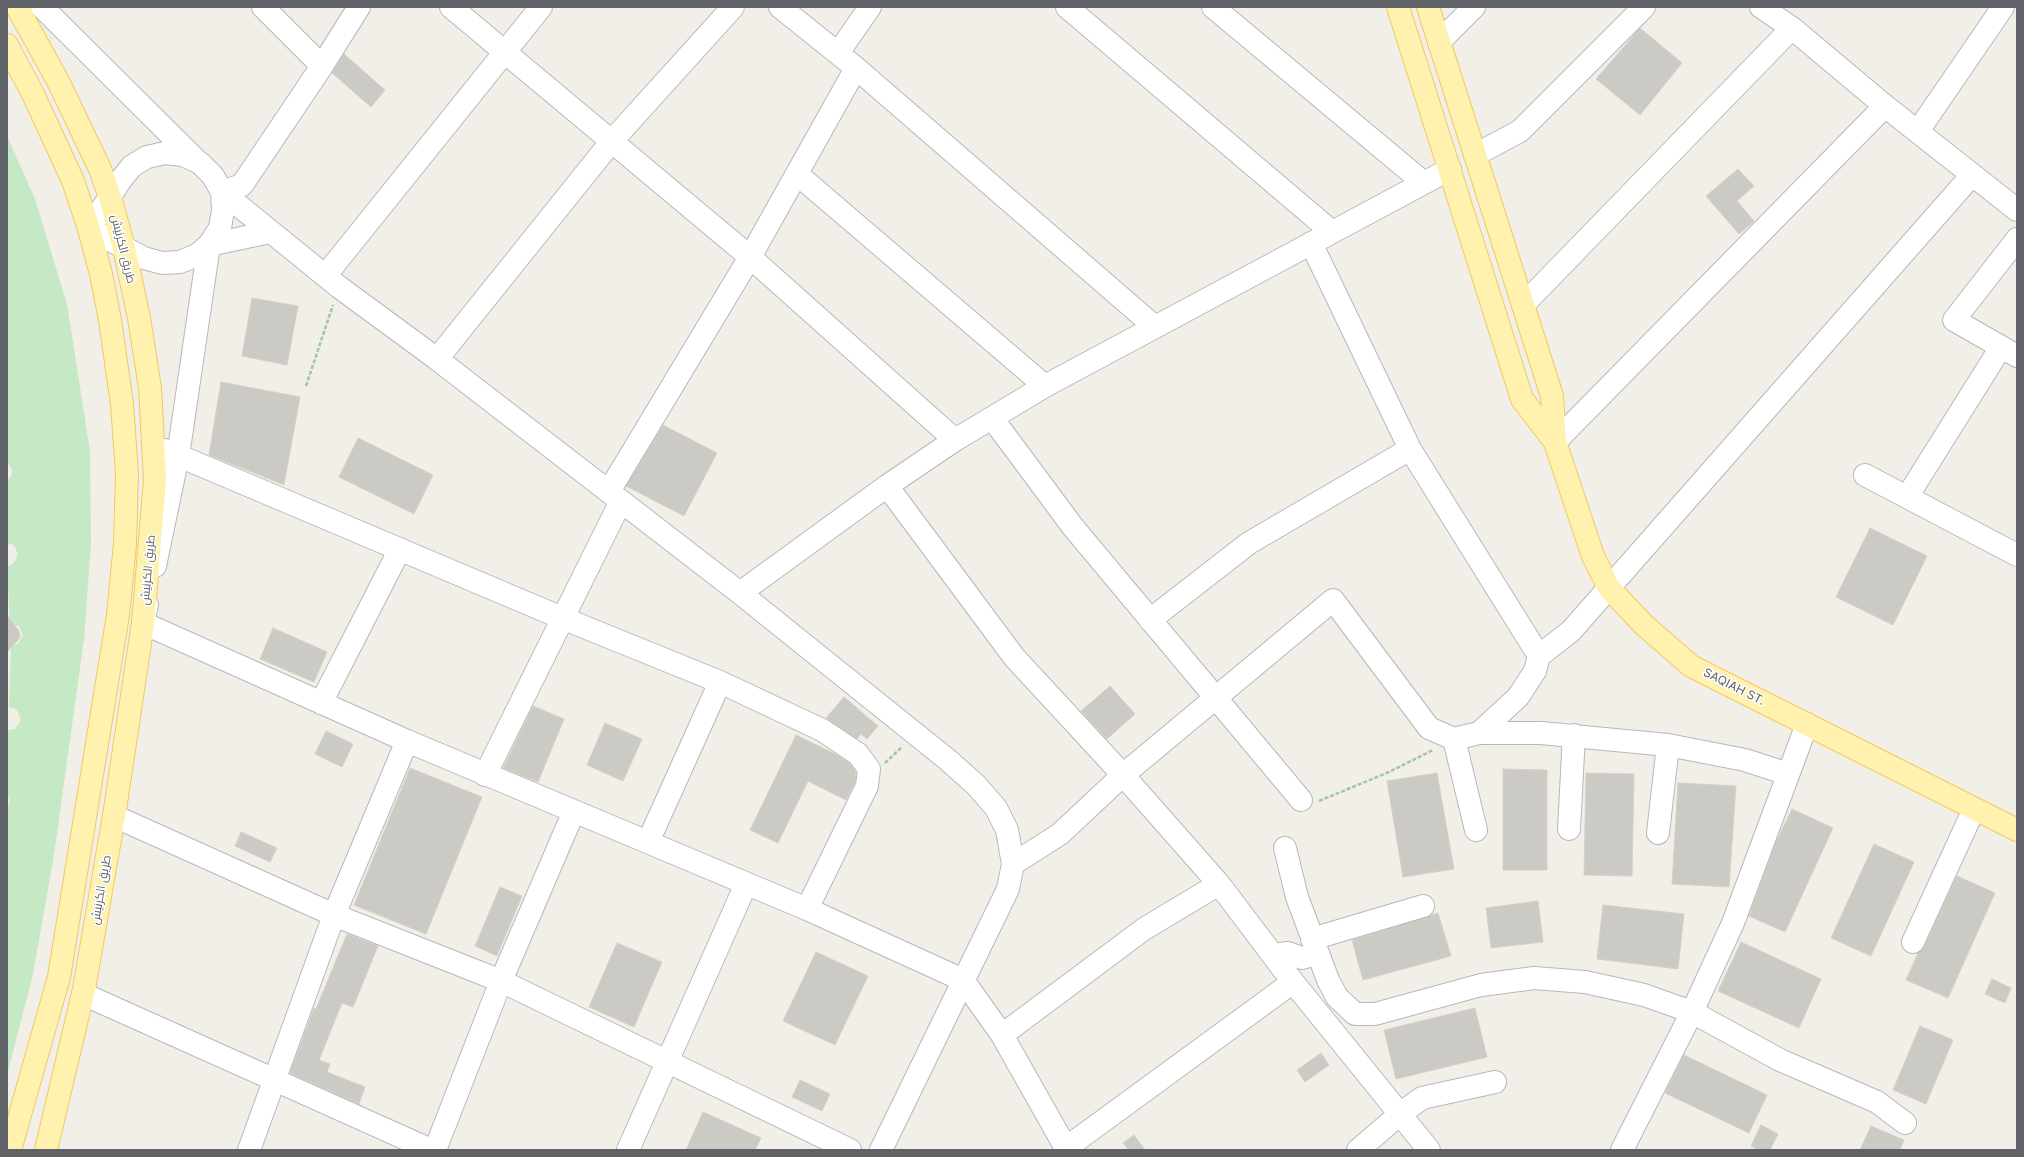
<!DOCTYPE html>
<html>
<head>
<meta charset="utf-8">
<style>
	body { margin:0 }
	#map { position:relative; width:2024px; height:1157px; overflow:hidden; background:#f1efe8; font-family:Inter,sans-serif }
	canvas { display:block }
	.frame { position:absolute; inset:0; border:8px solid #5f6368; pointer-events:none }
</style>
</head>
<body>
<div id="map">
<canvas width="2024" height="1157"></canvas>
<div class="frame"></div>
</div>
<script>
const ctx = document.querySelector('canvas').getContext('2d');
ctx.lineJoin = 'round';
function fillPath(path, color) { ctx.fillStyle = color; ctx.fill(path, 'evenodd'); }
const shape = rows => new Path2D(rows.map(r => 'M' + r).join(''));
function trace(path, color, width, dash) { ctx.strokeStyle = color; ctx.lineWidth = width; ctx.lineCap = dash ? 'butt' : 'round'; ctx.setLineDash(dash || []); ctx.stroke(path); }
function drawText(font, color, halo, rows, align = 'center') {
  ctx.font = font + ' Inter,Cairo,sans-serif'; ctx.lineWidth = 3; ctx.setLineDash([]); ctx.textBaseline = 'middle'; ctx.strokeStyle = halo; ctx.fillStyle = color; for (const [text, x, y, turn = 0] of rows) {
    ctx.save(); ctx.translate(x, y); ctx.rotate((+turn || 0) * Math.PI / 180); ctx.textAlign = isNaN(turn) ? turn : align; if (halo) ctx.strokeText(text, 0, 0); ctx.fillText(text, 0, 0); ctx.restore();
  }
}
fillPath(shape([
	[7,136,35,199,67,304,90,451,91,543,84,639,54,855,33,974,7,1075,7,808,10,802,7,792,7,730,15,729,21,720,17,710,9,707,11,646,18,644,23,635,19,626,10,624,7,567,14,563,18,554,14,545,7,543,7,481,11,476,12,470,7,462]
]), '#c5e8c5');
const building = shape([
	[1640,28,1682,63,1640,115,1596,79,1640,28],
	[344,54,385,90,371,107,332,73,344,54],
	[1738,169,1754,186,1737,201,1754,221,1739,234,1706,196,1738,169],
	[252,298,298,306,287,365,242,356,252,298],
	[221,382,300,397,284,485,209,455,221,382],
	[663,425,717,453,684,516,626,486,663,425],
	[358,438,433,475,414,514,339,477,358,438],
	[1870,528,1927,556,1893,625,1836,597,1870,528],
	[7,615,19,631,20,636,19,639,7,652,7,615],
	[273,628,327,652,314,682,260,659,273,628],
	[1110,686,1135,714,1107,739,1081,711,1110,686],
	[844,697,878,726,867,739,861,734,857,739,826,718,844,697],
	[533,706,564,719,538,782,503,768,533,706],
	[605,723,642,739,623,781,587,765,605,723],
	[326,731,353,744,342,767,315,754,326,731],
	[796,735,835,754,849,763,856,772,855,782,846,800,808,781,778,843,750,830,796,735],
	[410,768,482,797,426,934,354,905,410,768],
	[1503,769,1547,770,1547,870,1503,870,1503,769],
	[1437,773,1454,869,1403,877,1387,781,1437,773],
	[1586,773,1634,774,1632,876,1584,875,1586,773],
	[1678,783,1736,786,1729,887,1672,884,1678,783],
	[1792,809,1833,828,1785,932,1749,916,1776,842,1792,809],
	[241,832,277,848,270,862,235,846,241,832],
	[1874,844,1914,862,1871,956,1831,938,1874,844],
	[1957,876,1995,893,1948,998,1906,980,1918,953,1924,947,1957,876],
	[500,887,522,896,497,956,475,946,500,887],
	[1538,901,1543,942,1491,948,1486,908,1538,901],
	[1603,905,1684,914,1678,969,1597,959,1603,905],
	[1438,913,1451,956,1363,980,1352,940,1438,913],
	[347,934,378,946,353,1007,342,1003,319,1060,330,1064,327,1072,365,1087,359,1104,290,1073,314,1008,316,1009,347,934],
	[1741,942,1821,979,1799,1028,1718,991,1741,942],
	[617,943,662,962,634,1027,589,1007,617,943],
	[816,952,868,976,835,1045,783,1021,816,952],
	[1992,979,2011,988,2005,1003,1985,994,1992,979],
	[1475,1008,1487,1057,1396,1079,1384,1030,1475,1008],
	[1920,1026,1953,1040,1926,1104,1893,1090,1920,1026],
	[1321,1053,1329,1065,1305,1082,1297,1070,1321,1053],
	[1684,1055,1767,1095,1749,1133,1665,1093,1684,1055],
	[800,1080,830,1094,822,1111,792,1097,800,1080],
	[703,1112,761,1138,755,1150,686,1150,703,1112],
	[1761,1125,1778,1134,1770,1150,1759,1150,1751,1146,1761,1125],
	[1871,1126,1904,1140,1900,1150,1860,1150,1871,1126],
	[1134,1135,1145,1150,1129,1150,1123,1143,1134,1135]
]);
fillPath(building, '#cccac5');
trace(building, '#d6d1c6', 1);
const minor = shape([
	[42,7,196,160],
	[263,7,322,66],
	[451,7,750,257,955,440],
	[780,7,856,68,1155,327],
	[1067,7,1332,232],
	[1213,7,1424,183],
	[1761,7,1792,28,1885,106,2017,210],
	[1439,42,1474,7],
	[838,53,870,7],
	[1918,131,2003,7],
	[165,153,183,155,200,163,213,176,222,192,223,210,220,228,209,245,197,255,180,262,162,263,144,258,89,229,120,181,132,166,147,157,165,153],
	[1475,155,1520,131,1644,7],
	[797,174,1045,386],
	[222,192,339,287,437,359,740,593,948,760,976,785,996,808,1007,830,1013,864,1008,889,881,1150],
	[222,192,242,185,322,66,359,7],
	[2017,239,1954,320,2017,356],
	[1311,243,1410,449,1539,656],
	[325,276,541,7],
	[1523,305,1792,28],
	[437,359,611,142,733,7],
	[992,418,1073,527,1301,800],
	[1555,442,1885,106],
	[165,450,562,618,720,682,648,842],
	[1865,475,2017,555],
	[887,486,1014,657,1123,775,1219,884,1293,982,1429,1150],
	[609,491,753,252,856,68],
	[1907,497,2001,347],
	[155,566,178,456,209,245,270,232],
	[740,593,887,486,955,440,1045,386,1450,169],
	[147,605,143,623,407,741,807,909,963,980,1002,1035,1067,1150],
	[1150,620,1249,543,1410,449],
	[720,682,822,730,858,754,869,769,867,786,807,909],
	[321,703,400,549],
	[1479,733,1541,733,1668,745,1745,760,1788,774],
	[1454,739,1476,830],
	[485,775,621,501],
	[114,816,334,915,501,981,850,1150],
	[1569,829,1574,735],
	[1658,833,1668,745],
	[1285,848,1297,897,1328,980,1337,997,1355,1014,1375,1014,1481,985,1534,978,1585,982,1644,995,1692,1012,1780,1060,1877,1102,1905,1123],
	[1013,864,1060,834,1123,775,1333,600,1429,728,1454,739,1479,733,1518,697,1535,671,1539,656,1571,631,1972,175],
	[1312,939,1423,906],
	[1913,942,1974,809],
	[1273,955,1288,953,1302,958,1318,953],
	[83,994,431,1150],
	[1002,1035,1144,929,1219,884],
	[1066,1148,1293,982],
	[249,1150,334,915,407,741],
	[435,1150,501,981,574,811],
	[628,1150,746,884],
	[1358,1150,1400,1114,1422,1098,1495,1082],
	[1622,1150,1692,1012,1733,923,1807,724]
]);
const major = shape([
	[17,7,58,81,100,169,110,197,124,248,139,318,150,388,155,480,143,623,114,816,84,989,46,1150],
	[1398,7,1522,399,1555,442],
	[1428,7,1552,396,1555,442,1593,556,1609,588,1644,625,1691,666,2017,830],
	[7,45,33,94,73,181,89,229,101,274,110,320,122,404,127,474,125,544,118,615,59,977,10,1150]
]);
trace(minor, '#b5b8bc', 24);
trace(major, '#f2c960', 24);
trace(shape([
	[306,386,333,305],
	[885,763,902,747],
	[1319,801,1389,772,1433,750]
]), '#9cc7a9', 2.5, [4, 2]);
trace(minor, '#fff', 22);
trace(major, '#fff2af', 22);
drawText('12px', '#5f6368', '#fff', [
	["طريق الكرنيش",123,249,76],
	["طريق الكرنيش",148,570,-85],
	["SAQIAH ST.",1734,687,27],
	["طريق الكرنيش",101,890,-80]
]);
</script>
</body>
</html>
